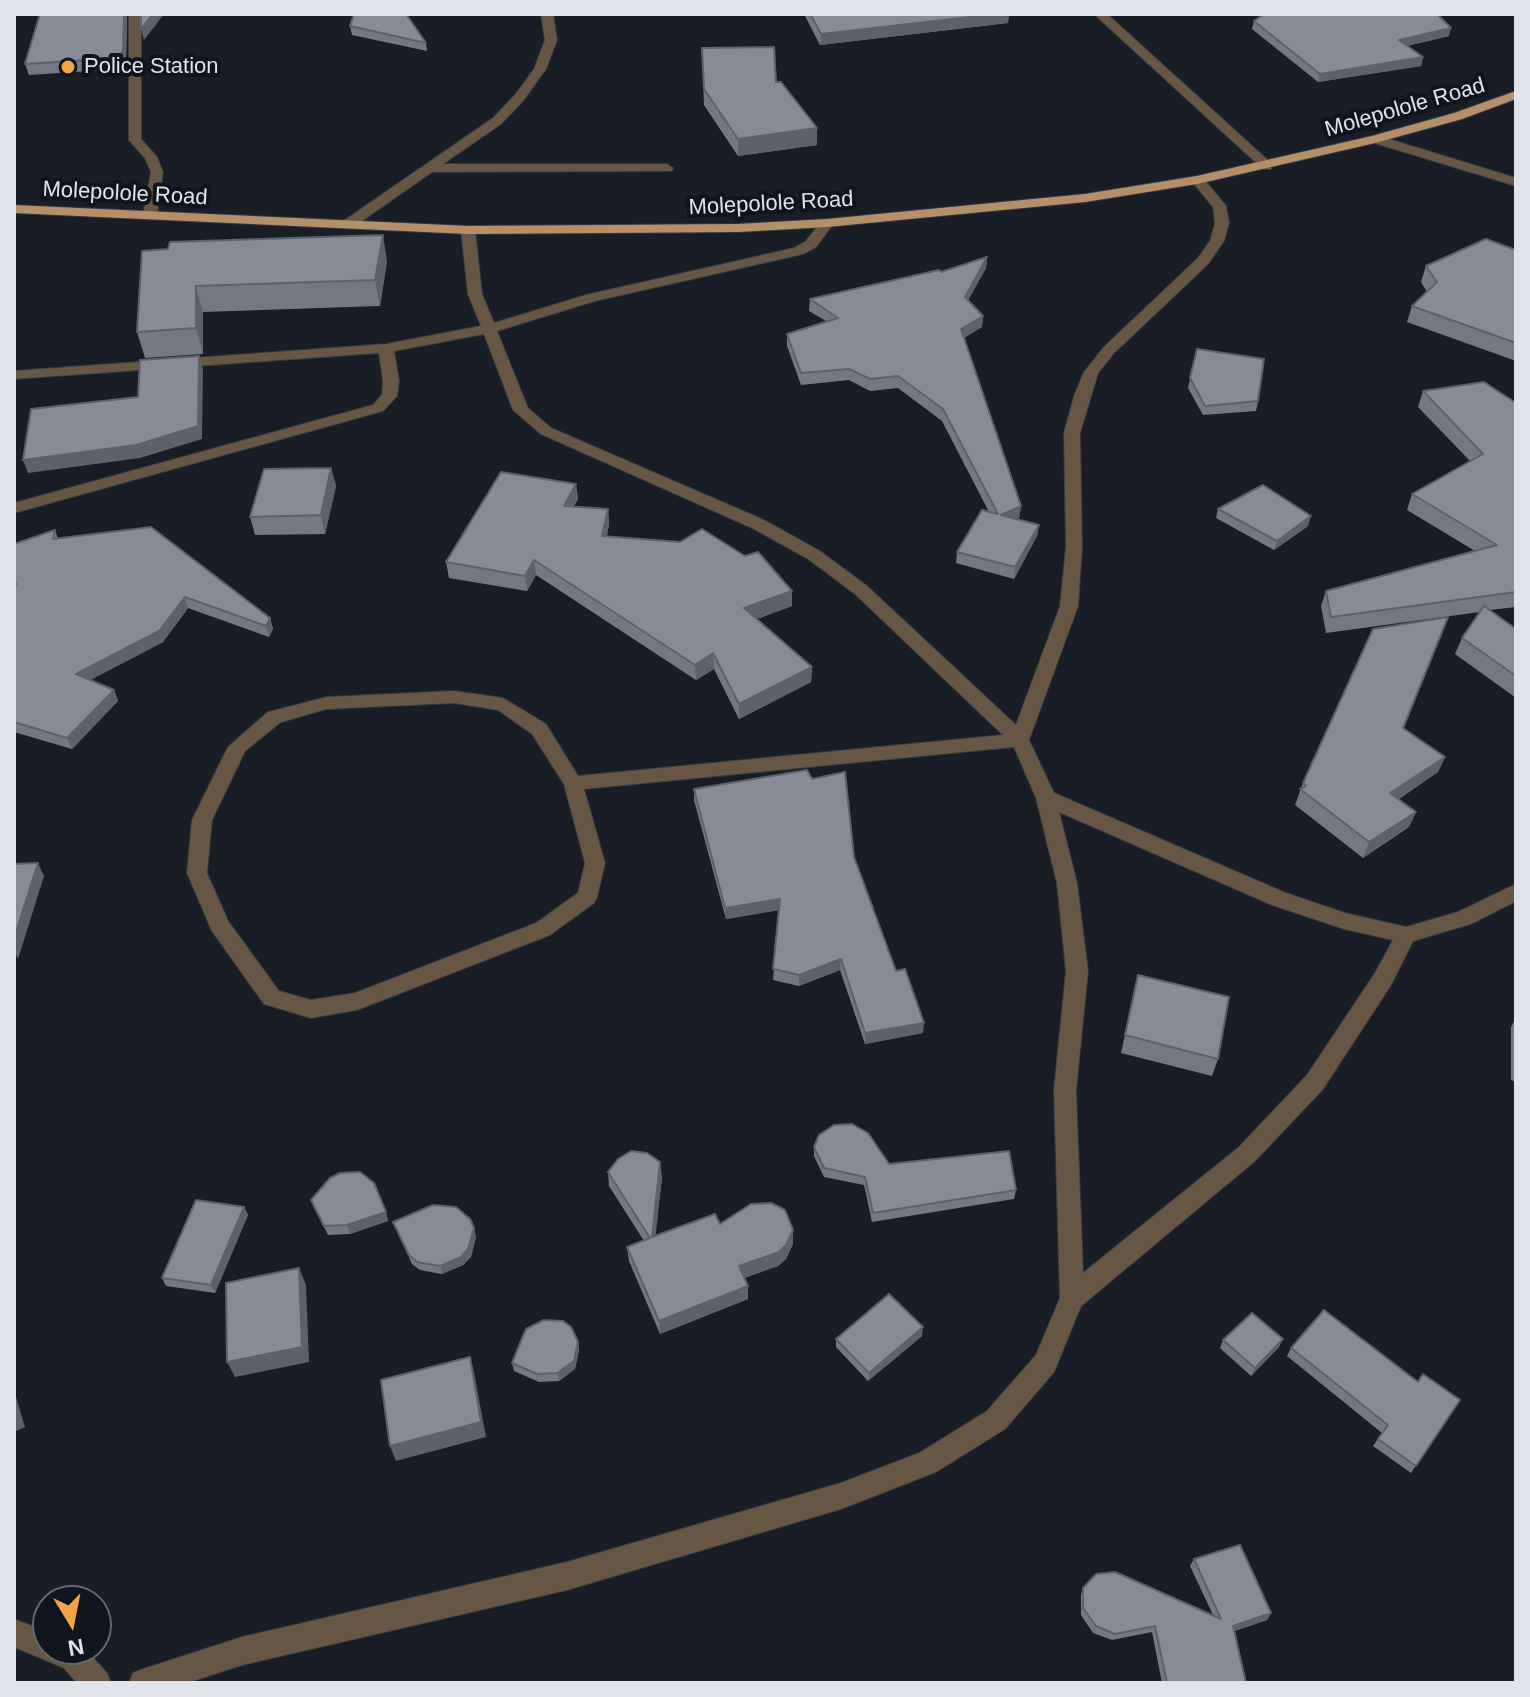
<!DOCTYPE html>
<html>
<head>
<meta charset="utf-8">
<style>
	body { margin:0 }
	#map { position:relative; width:1530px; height:1697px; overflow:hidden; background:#191d25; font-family:Arial,sans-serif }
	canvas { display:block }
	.frame { position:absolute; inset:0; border:16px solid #e0e3e9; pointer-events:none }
	.north { position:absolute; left:32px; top:1585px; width:80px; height:80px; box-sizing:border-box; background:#10141c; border:2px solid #63676e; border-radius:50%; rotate:170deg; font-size:22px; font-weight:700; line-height:32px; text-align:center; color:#e0e3e9 }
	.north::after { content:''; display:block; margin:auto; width:28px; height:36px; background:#f4a444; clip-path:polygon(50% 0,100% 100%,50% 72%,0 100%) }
</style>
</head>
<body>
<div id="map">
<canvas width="1530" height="1697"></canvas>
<div class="frame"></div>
<div class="north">N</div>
</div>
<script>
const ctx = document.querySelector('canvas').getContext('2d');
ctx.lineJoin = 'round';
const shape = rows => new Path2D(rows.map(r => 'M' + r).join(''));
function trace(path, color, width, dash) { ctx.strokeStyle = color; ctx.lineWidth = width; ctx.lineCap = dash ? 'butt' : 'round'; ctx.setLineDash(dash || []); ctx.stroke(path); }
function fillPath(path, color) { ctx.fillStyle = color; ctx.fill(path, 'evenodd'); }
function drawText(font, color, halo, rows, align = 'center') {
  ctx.font = font + ' Arial,sans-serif'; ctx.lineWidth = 8; ctx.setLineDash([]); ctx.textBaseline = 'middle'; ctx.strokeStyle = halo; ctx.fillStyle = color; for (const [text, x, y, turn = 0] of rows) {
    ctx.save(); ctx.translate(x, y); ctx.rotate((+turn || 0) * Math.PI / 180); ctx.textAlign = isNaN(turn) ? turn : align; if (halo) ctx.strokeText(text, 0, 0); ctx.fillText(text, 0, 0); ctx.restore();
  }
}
const service = shape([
	[129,14,141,14,141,139,157,157,163,172,157,215,150,219,143,215,151,172,145,158,129,140,129,14],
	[541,14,553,14,557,40,546,69,523,101,501,124,443,164,667,164,673,168,672,171,432,172,352,228,342,228,342,222,493,118,515,95,534,69,545,40,541,14]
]);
const minor = shape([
	[1371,136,1379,136,1516,178,1516,186,1371,142,1371,136],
	[1197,176,1202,177,1226,206,1229,223,1224,241,1208,264,1114,353,1098,373,1080,433,1082,547,1078,606,1029,740,1054,793,1286,893,1345,913,1406,927,1458,912,1516,884,1516,901,1471,924,1413,941,1391,985,1323,1089,1255,1161,1081,1306,1054,1372,1005,1429,936,1472,841,1509,567,1590,242,1665,187,1683,129,1683,133,1673,143,1669,242,1637,567,1562,841,1483,919,1453,987,1411,1036,1355,1060,1298,1054,1090,1066,971,1057,883,1036,798,1014,747,584,789,605,863,597,897,594,903,550,935,357,1010,311,1018,264,1004,212,931,187,873,192,820,228,747,268,712,327,697,454,691,503,698,546,724,578,776,1003,735,855,594,808,559,752,528,541,434,513,410,484,334,394,351,399,381,397,396,383,411,14,513,14,503,373,405,382,395,383,381,379,353,14,379,14,371,386,344,481,326,468,294,461,230,468,226,475,230,482,294,494,323,586,295,794,248,806,241,822,220,832,220,834,223,816,247,803,254,595,301,497,331,528,408,551,428,764,520,820,551,867,586,1016,725,1060,606,1066,547,1064,433,1074,396,1084,372,1104,347,1198,258,1210,241,1215,223,1213,207,1191,180,1197,176],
	[454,703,498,710,532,734,564,784,585,863,578,893,536,923,355,993,311,1000,279,991,228,921,207,873,212,820,245,751,281,722,327,709,454,703],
	[1059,812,1272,905,1344,929,1393,940,1375,973,1307,1075,1239,1147,1083,1273,1076,1090,1088,971,1077,883,1059,812],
	[14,1619,48,1632,48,1649,85,1649,107,1673,111,1683,77,1683,64,1668,14,1647,14,1619]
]);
const tertiary = shape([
	[1094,14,1107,14,1271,163,1271,169,1263,169,1094,14]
]);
const primary = shape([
	[1516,91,1516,99,1462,119,1375,143,1197,184,1085,202,827,227,738,232,468,234,14,213,14,205,468,226,738,224,827,219,1085,194,1197,176,1372,136,1454,113,1516,91]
]);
trace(service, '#353940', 2);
trace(minor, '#353940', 2);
trace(tertiary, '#353940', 2);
trace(primary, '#353940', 2);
fillPath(service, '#685645');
fillPath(minor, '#685645');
fillPath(tertiary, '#685645');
fillPath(primary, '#b4906a');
fillPath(shape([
	[127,14,126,63,121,69,29,75,25,64],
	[804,14,1009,14,1008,23,820,45],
	[1254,21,1449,36,1407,46,1423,57,1421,66,1318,82,1252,29],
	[350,26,426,43,427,51,352,35],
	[702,48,776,82,817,145,738,156,704,105],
	[1516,250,1516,361,1407,322,1412,306,1427,292,1421,282,1426,266],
	[142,251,387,261,380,306,203,312,203,354,145,358,137,332],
	[987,257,986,268,968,300,983,316,982,327,964,338,1021,506,1019,518,1017,519,1039,525,1037,536,1014,579,956,563,957,552,989,512,942,421,898,388,870,391,849,380,801,385,787,346,787,334,826,321,809,311,810,299,941,272],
	[1197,349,1258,401,1256,411,1203,415,1188,388],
	[1423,391,1516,403,1516,607,1490,610,1516,629,1516,698,1455,654,1462,638,1480,612,1326,633,1321,606,1326,591,1475,551,1407,510,1412,494,1470,461,1418,407],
	[331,468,336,486,325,534,255,535,250,517],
	[576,484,578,499,573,507,608,509,609,524,607,536,792,591,792,606,757,619,812,667,811,682,739,719,714,669,696,680,536,575,527,591,449,578,446,562],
	[1218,509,1308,526,1274,550,1216,518],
	[55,530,58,539,270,618,273,629,269,637,188,608,163,642,90,680,114,690,118,701,72,749,14,732,14,544],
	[1403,728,1445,757,1438,772,1399,799,1416,812,1409,827,1363,858,1295,805,1303,783],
	[694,789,854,857,896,971,923,1033,865,1044,840,970,799,986,773,980,779,910,726,919,694,800],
	[1138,975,1218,1059,1212,1076,1121,1053],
	[1516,1018,1516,1082,1511,1080,1511,1027],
	[814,1147,889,1164,1016,1190,1014,1199,872,1222,864,1185,824,1177,814,1156],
	[608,1172,662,1177,655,1236,720,1224,793,1244,786,1259,778,1266,744,1278,748,1299,660,1334,629,1261,627,1247,644,1241,609,1186],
	[311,1200,386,1212,388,1221,350,1234,328,1235],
	[244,1207,248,1215,215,1293,166,1286,162,1278],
	[393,1222,476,1237,471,1257,463,1265,442,1274,420,1270,412,1264],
	[922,1336,868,1381,836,1347,836,1339],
	[1223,1340,1279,1347,1251,1376,1220,1348],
	[578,1342,579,1350,575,1369,559,1381,539,1382,514,1371,512,1363],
	[1291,1348,1418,1382,1460,1400,1411,1473,1373,1446,1382,1433,1287,1356],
	[1194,1559,1271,1613,1267,1620,1234,1631,1246,1683,1162,1683,1152,1632,1112,1640,1093,1633,1081,1615,1081,1595,1083,1588,1213,1615,1190,1566]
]), '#747881');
fillPath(shape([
	[124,14,127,14,126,63,121,69,118,58],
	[153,14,164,14,144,40,141,29],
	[996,14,1009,14,1008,23,820,45,821,34],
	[1451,28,1449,36,1397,48,1399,40],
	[1423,57,1421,66,1318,82,1320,74],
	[817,128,817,145,738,156,738,139],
	[383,235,387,261,380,306,375,280],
	[987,257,986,268,964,308,965,297],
	[196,286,203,312,203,354,196,328],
	[983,316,982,327,960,340,961,329],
	[199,356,203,369,202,439,140,458,28,473,23,460,136,445],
	[331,468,336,486,325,534,321,515],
	[576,484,578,499,565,522,564,506],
	[1021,506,1019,518,1000,527,1001,515],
	[608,509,609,524,603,551,602,536],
	[1311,516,1308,526,1274,550,1277,541],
	[1039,525,1037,536,1014,579,1015,567],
	[534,560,536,575,527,591,525,576],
	[792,591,792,606,745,623,744,608],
	[185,597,188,608,163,642,81,685,76,674],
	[270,618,273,629,269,637,266,626],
	[713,653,714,669,696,680,695,665],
	[812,667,811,682,739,719,739,704],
	[114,690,118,701,72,749,67,738],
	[1445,757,1438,772,1384,809,1390,793],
	[1416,812,1409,827,1363,858,1369,842],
	[38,863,44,876,18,959,14,951,14,938],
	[780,899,780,910,726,919,725,908],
	[841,959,840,970,799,986,799,975],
	[924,1023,923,1033,865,1044,865,1033],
	[660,1162,662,1177,654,1251,652,1237],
	[244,1207,248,1215,215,1293,211,1285],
	[386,1212,388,1221,350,1234,347,1225],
	[474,1228,476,1237,471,1257,463,1265,442,1274,440,1266],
	[793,1230,793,1244,786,1259,778,1266,739,1280,739,1266],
	[299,1268,306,1285,309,1362,235,1377,227,1362],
	[748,1286,748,1299,660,1334,659,1321],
	[923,1327,922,1336,868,1381,869,1373],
	[1283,1339,1279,1347,1251,1376,1255,1368],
	[578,1342,579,1350,575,1369,559,1381,557,1373],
	[470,1357,474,1373,486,1437,396,1461,390,1446],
	[14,1390,25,1427,14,1432],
	[1271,1613,1267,1620,1229,1633,1233,1626]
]), '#5e6169');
const building = shape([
	[40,14,124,14,123,51,118,58,25,64,40,14],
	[141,14,153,14,141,29,141,14],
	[354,14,406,14,426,43,350,26,354,14],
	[810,14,996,14,821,34,810,14],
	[1264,14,1437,14,1451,28,1399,40,1423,57,1320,74,1254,21,1264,14],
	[774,47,776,82,781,82,817,128,738,139,704,89,702,48,774,47],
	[383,235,375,280,196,286,196,328,137,332,142,251,168,249,170,242,383,235],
	[1486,239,1516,250,1516,343,1412,306,1437,282,1426,266,1486,239],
	[987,257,965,297,983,316,961,329,1021,506,1001,515,1039,525,1015,567,957,552,982,510,998,514,943,409,898,376,870,379,849,369,801,373,787,334,838,318,810,299,939,270,941,272,987,257],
	[1197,349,1264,359,1258,401,1205,406,1190,378,1197,349],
	[199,356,198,426,136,445,23,460,31,409,138,397,140,360,199,356],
	[1484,382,1516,403,1516,592,1331,617,1326,591,1497,545,1412,494,1483,454,1423,391,1484,382],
	[331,468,321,515,250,517,264,469,331,468],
	[501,472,576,484,564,506,608,509,602,536,680,542,702,529,745,556,758,552,792,591,744,608,812,667,739,704,713,653,695,665,534,560,525,576,446,562,501,472],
	[1263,485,1311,516,1277,541,1218,509,1263,485],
	[151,527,270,618,266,626,185,597,159,631,76,674,114,690,67,738,14,722,14,588,16,584,14,581,14,544,55,530,53,539,151,527],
	[1484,606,1516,629,1516,676,1462,638,1484,606],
	[1448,617,1403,728,1445,757,1390,793,1416,812,1369,842,1300,789,1306,786,1303,783,1373,629,1448,617],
	[807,770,812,779,845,772,854,857,896,971,905,969,924,1023,865,1033,841,959,799,975,773,969,780,899,725,908,694,789,807,770],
	[38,863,14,938,14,864,38,863],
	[1138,975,1229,997,1218,1059,1125,1035,1138,975],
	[852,1124,868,1133,889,1164,1009,1151,1016,1190,873,1213,865,1177,824,1168,814,1147,819,1135,834,1125,852,1124],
	[631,1151,647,1153,660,1162,652,1237,715,1214,720,1224,751,1204,771,1203,785,1210,793,1230,786,1245,779,1252,739,1266,748,1286,659,1321,627,1247,650,1238,608,1172,618,1159,631,1151],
	[360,1172,374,1183,386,1212,347,1225,324,1226,311,1200,330,1178,340,1173,360,1172],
	[196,1200,244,1207,211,1285,162,1278,196,1200],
	[433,1205,456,1207,470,1219,474,1228,468,1249,461,1257,440,1266,417,1262,409,1255,393,1222,433,1205],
	[299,1268,302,1347,227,1362,226,1283,299,1268],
	[889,1294,923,1327,869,1373,836,1339,889,1294],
	[1324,1310,1418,1382,1423,1374,1460,1400,1416,1466,1378,1439,1388,1425,1291,1348,1324,1310],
	[1252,1313,1283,1339,1255,1368,1223,1340,1252,1313],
	[544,1320,563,1321,571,1327,578,1342,574,1361,557,1373,537,1374,512,1363,526,1329,544,1320],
	[470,1357,481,1422,390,1446,381,1380,470,1357],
	[1240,1545,1271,1613,1233,1626,1246,1683,1167,1683,1155,1626,1115,1634,1096,1626,1083,1608,1083,1588,1096,1574,1115,1572,1221,1619,1194,1559,1240,1545]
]);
fillPath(building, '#878b96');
trace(building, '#5e6169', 2);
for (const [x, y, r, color] of [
	[68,67,8,"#f4a444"]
]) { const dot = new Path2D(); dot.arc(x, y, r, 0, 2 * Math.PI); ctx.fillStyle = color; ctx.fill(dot); trace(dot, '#10141c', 3); }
drawText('22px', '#e0e3e9', '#10141c', [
	["Police Station",84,67]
], 'left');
drawText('22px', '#e0e3e9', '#10141c', [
	["Molepolole Road",1405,108,-16],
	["Molepolole Road",125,194,3],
	["Molepolole Road",771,204,-3]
]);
</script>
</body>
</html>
